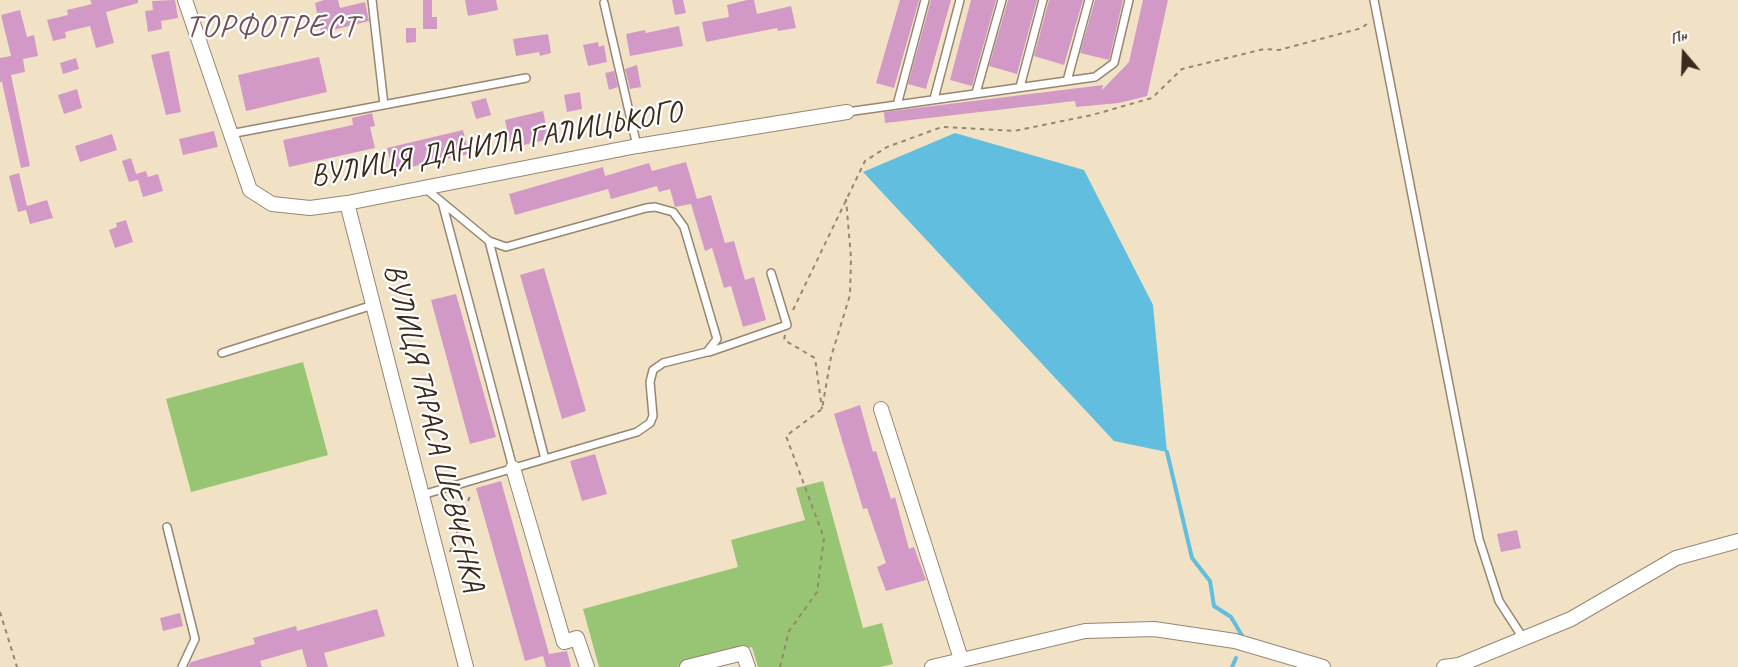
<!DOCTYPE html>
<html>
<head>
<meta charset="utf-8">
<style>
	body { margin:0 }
	#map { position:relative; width:1738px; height:667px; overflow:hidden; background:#f1e2c6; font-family:Caveat,sans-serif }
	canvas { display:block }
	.north { position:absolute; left:1654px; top:24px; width:60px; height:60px; -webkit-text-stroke:4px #fff; paint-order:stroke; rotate:341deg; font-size:16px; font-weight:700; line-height:24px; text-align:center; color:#3b2a1e }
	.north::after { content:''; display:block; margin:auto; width:21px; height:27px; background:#3b2a1e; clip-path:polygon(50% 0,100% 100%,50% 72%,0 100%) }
</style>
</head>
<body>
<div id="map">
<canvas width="1738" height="667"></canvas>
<div class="north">Пн</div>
</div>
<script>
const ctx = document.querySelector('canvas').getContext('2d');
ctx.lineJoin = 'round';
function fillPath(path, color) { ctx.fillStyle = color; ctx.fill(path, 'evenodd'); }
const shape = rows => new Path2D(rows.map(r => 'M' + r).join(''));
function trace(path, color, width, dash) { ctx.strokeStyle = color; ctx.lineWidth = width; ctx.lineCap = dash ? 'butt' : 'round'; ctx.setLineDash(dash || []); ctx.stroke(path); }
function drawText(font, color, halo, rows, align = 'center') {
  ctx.font = font + ' Caveat,sans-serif'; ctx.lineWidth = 4.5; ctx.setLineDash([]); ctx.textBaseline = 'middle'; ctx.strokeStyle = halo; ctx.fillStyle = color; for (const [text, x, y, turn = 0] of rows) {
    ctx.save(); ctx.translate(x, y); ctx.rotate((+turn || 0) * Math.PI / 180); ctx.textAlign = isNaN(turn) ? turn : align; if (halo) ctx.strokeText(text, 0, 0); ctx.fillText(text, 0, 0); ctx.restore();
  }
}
fillPath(shape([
	[303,362,328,455,191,492,166,399],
	[823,481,863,628,882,623,893,664,880,667,758,667,752,647,677,667,599,667,583,609,738,567,731,540,805,520,796,488]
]), '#98c573');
fillPath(shape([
	[955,133,1084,170,1153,305,1167,452,1114,441,863,172]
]), '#61bedf');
trace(shape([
	[1167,452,1192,558,1210,581,1214,606,1231,617,1244,639],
	[1232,667,1236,658]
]), '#61bedf', 4);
fillPath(shape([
	[90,0,138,0,138,3,106,12,114,43,96,48,90,26,65,32,66,38,53,41,47,20,68,15,67,10,92,4],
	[175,0,178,18,161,21,162,29,148,32,145,11,153,10,152,1],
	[324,0,338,0,340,8,365,2,369,21,321,33,315,3],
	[423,0,432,0,432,17,437,17,437,29,423,29],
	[465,0,496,0,498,10,468,16],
	[672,0,683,0,686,13,675,15],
	[747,0,754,0,757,14,791,6,796,28,778,31,777,28,706,42,702,22,729,17,727,5],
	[900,0,919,0,894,88,876,83],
	[931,0,951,0,926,89,908,84],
	[971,0,996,0,972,86,950,80],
	[1008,0,1037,0,1017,74,989,66],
	[1049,0,1083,0,1064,65,1034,56],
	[1095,0,1123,0,1109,60,1080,53],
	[1143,0,1168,0,1147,96,1119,103,1076,107,1075,101,885,123,884,112,1103,85,1102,90,1129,62],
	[20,10,27,37,34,35,38,56,23,59,25,72,11,75,30,166,21,168,2,82,0,82,0,58,11,56,1,15],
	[679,26,683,46,630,56,626,34,645,30,646,33],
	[406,28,416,28,416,42,406,43],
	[548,34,551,53,540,56,539,52,516,56,513,39],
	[598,42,599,47,604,45,607,62,588,66,583,45],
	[169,51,181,112,166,115,151,55],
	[319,57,327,92,246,111,238,75],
	[76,58,79,69,63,74,60,63],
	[637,65,641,87,630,89,625,69],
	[614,71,618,87,609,90,605,73],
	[77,89,82,108,64,114,58,95],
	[580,92,582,109,567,112,564,95],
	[486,98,491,115,476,119,471,102],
	[543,111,549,139,511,148,505,120],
	[372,113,375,126,370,127,375,148,289,167,283,140,353,125,352,118],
	[463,130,469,154,393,171,387,148],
	[214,131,218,147,183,155,179,139],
	[112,134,117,150,80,162,75,146],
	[131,158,136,174,146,171,148,177,158,174,163,191,143,197,138,180,129,182,122,161],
	[686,162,697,199,711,195,725,243,734,241,745,280,754,277,766,320,743,327,731,286,724,288,712,248,705,251,691,204,675,207,670,189,659,192,657,186,611,199,608,189,515,215,509,194,603,167,605,176,649,163,652,171],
	[19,173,27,206,47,200,53,218,30,224,26,210,18,212,9,176],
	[126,220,133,242,115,248,109,230,117,227,116,223],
	[544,268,586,411,562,419,520,275],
	[456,294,496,437,470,444,431,300],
	[860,405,873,452,876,451,891,499,895,497,909,549,914,547,926,580,886,591,877,567,886,563,867,508,863,509,834,414],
	[595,454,607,494,582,501,570,461],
	[501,481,549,654,567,651,571,667,546,667,543,656,525,661,476,488],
	[1517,530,1521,548,1501,552,1497,534],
	[377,609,385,636,324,653,328,667,307,667,302,649,260,661,262,667,188,667,191,662,255,644,253,638,296,626,297,631],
	[180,613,183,626,163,631,160,618]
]), '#d399c6');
const lane = shape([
	[372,0,384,105],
	[1374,0,1479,539,1499,601,1523,638],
	[604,3,637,146],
	[1067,81,1089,0],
	[1020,87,1043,0],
	[976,93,1002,0],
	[934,99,960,0],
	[897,105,925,0],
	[847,112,1095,77,1114,63,1129,0],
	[230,134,526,78],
	[442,202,513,468],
	[489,241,545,459],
	[709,352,787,325,771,273],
	[222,353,373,305],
	[422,495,637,432,650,423,653,416,650,382,653,370,663,363,707,352,717,339,684,227,673,212,655,207,646,208,506,247,489,241,426,189],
	[167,527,195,639,182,667]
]);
const street = shape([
	[185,0,250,190,272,204,310,208,347,203,637,146,847,112],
	[347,203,466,667],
	[881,409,961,659],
	[513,468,564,642,577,638,587,667],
	[687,667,743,653,748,667],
	[932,667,1085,631,1154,629,1235,641,1323,667],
	[1444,667,1459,665,1571,619,1676,558,1738,541]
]);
trace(lane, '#968672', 10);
trace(street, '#968672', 16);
trace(shape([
	[793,310,865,161,887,147,942,127,1014,131,1092,115,1152,98,1182,69,1264,49,1279,50,1362,28,1368,23],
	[785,335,784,340,815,358,822,409],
	[450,552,471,493],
	[0,612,17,667],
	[780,667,789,631,817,592,824,538,786,436,822,409,831,357,850,295,851,258,846,199]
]), '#968672', 2, [4.5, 4.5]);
trace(lane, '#fff', 7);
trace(street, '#fff', 14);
drawText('30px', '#3b2a1e', '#fff', [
	["ВУЛИЦЯ ДАНИЛА ГАЛИЦЬКОГО",496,145,-10],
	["ВУЛИЦЯ ТАРАСА ШЕВЧЕНКА",433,428,76]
]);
ctx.letterSpacing = '1.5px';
drawText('32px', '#705159', '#fff', [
	["ТОРФОТРЕСТ",272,28]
]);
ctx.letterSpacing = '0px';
</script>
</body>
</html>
